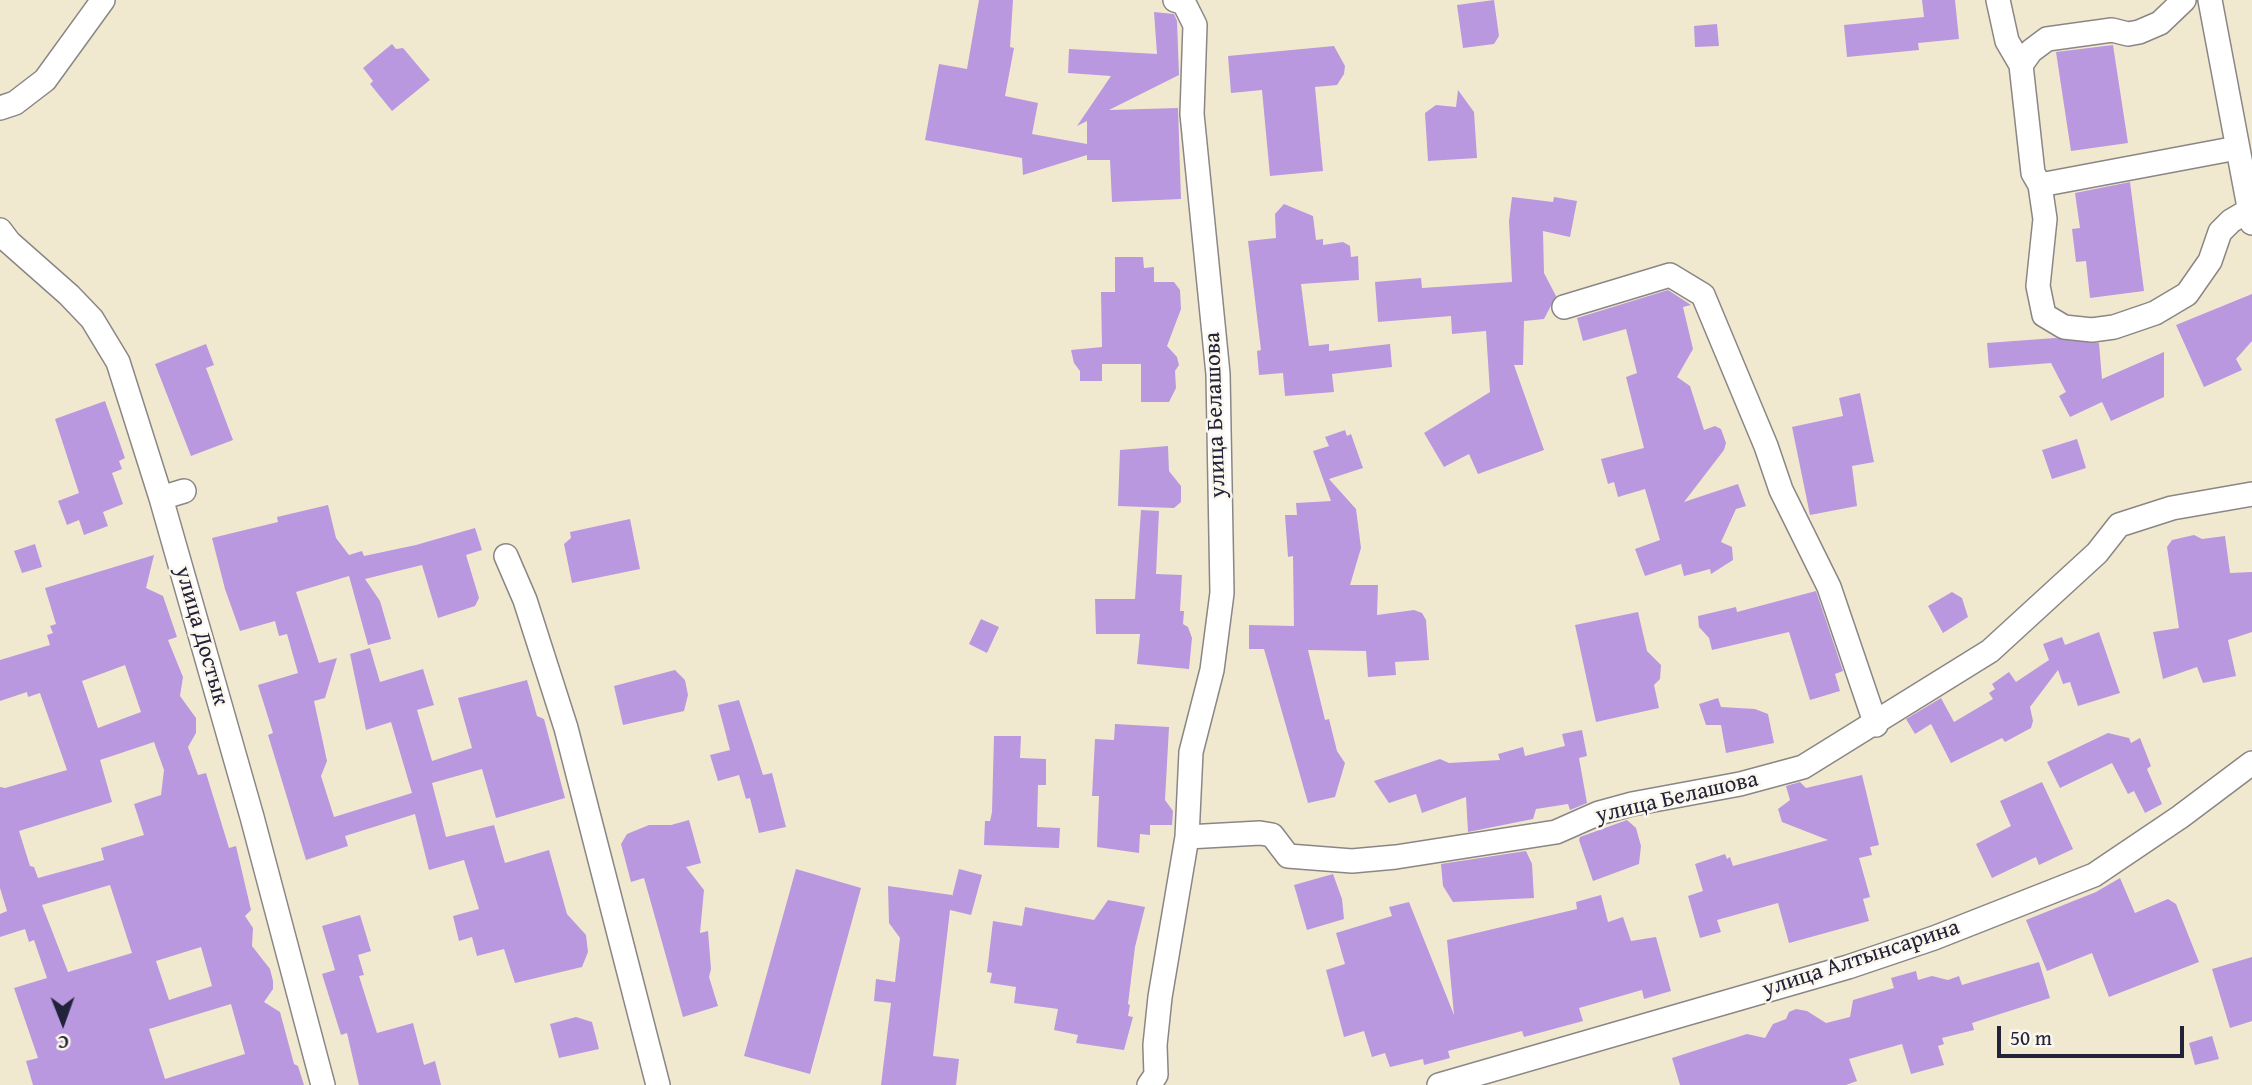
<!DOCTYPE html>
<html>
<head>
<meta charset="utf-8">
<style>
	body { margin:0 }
	#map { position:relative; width:2252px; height:1085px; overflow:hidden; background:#f1e9cf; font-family:"Gentium Book Plus",serif }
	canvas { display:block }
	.north { position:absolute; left:28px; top:987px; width:70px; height:70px; -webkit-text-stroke:5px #fbf7ec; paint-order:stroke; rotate:179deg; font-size:19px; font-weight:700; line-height:28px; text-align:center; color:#22223b }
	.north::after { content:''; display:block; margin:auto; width:24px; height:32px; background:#22223b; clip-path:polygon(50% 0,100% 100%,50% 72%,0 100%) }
	.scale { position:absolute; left:1997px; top:1026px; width:187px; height:32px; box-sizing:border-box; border:4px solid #22223b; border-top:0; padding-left:9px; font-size:21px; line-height:24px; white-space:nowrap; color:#22223b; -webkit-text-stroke:5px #fbf7ec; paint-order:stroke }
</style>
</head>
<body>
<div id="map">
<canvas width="2252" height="1085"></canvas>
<div class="north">С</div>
<div class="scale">50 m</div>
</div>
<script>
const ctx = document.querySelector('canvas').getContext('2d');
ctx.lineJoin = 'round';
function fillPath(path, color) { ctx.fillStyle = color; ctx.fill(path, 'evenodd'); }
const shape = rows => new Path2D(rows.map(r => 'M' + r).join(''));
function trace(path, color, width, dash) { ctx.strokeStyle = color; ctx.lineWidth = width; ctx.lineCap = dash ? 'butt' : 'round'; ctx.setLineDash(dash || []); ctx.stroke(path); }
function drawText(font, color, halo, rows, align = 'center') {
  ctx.font = font + ' "Gentium Book Plus",serif'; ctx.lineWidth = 5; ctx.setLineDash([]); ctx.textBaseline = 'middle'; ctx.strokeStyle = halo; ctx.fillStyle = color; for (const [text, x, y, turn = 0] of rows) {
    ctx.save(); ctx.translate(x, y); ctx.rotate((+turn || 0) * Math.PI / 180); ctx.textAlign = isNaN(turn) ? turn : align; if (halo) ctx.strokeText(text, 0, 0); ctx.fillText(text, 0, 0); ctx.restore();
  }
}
fillPath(shape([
	[979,0,1013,0,1010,47,1014,48,1005,96,1038,103,1032,134,1087,144,1087,121,1077,126,1111,76,1068,73,1069,49,1157,54,1154,12,1174,14,1177,21,1179,75,1109,110,1178,108,1181,199,1112,202,1110,160,1087,160,1087,155,1023,175,1022,158,925,140,939,64,967,69],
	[1494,0,1499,36,1494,44,1463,48,1457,5],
	[1922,0,1955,0,1959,39,1918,43,1919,50,1847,57,1844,25,1924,17],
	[1717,24,1719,46,1695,47,1694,26],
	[392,44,396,49,403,48,430,80,392,111,370,84,373,81,363,68],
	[2113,45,2128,143,2071,151,2056,52],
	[1334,46,1345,66,1344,74,1337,85,1315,87,1323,171,1270,176,1262,90,1231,93,1228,56],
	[1458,90,1474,112,1477,158,1428,161,1425,113,1436,105,1456,107],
	[2130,182,2144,291,2090,298,2086,261,2076,262,2072,229,2080,228,2075,193],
	[1512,197,1553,202,1554,197,1577,201,1570,237,1543,231,1544,273,1556,296,1544,319,1524,321,1523,365,1514,365,1544,450,1478,474,1469,454,1444,467,1424,433,1490,392,1486,331,1452,334,1451,316,1378,322,1375,282,1421,278,1422,288,1512,282,1509,221],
	[1284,204,1313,216,1316,240,1323,239,1323,245,1343,242,1350,246,1351,257,1358,256,1359,280,1301,284,1309,346,1329,344,1329,351,1390,344,1392,367,1332,374,1334,392,1285,396,1283,373,1259,375,1257,351,1261,350,1248,241,1276,238,1275,214],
	[1115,257,1143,257,1144,268,1154,267,1154,282,1174,282,1180,290,1181,309,1167,346,1177,357,1179,365,1175,371,1176,388,1169,402,1141,402,1141,364,1102,364,1102,381,1080,381,1080,371,1074,363,1071,350,1102,347,1101,292,1115,292],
	[1668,290,1691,305,1683,307,1693,349,1677,377,1690,386,1704,430,1715,426,1721,429,1726,443,1724,450,1684,502,1738,484,1746,506,1736,509,1721,542,1732,547,1733,560,1711,574,1710,569,1684,576,1681,564,1645,576,1635,549,1660,540,1645,489,1618,497,1614,482,1608,484,1601,459,1644,448,1626,377,1637,373,1626,329,1583,341,1577,318],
	[2252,294,2252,341,2236,359,2242,370,2204,387,2176,325],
	[2055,338,2099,343,2102,379,2164,352,2164,397,2111,421,2102,402,2070,417,2059,396,2066,392,2051,363,1989,368,1987,343],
	[206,344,214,365,206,368,233,440,191,456,155,364],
	[1860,393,1874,462,1852,466,1857,506,1810,515,1792,427,1843,416,1839,398],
	[105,401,125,458,119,461,122,469,112,473,123,504,103,512,108,526,84,535,79,520,67,525,58,501,79,493,55,419],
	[1345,430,1347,436,1351,434,1363,468,1329,479,1356,509,1361,548,1350,585,1378,585,1377,615,1414,610,1422,613,1426,620,1429,660,1395,662,1396,675,1368,677,1366,651,1308,650,1325,720,1329,719,1337,751,1345,763,1335,797,1308,803,1264,649,1249,649,1249,625,1294,626,1293,556,1288,557,1285,515,1297,515,1296,503,1331,501,1313,451,1329,446,1325,437],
	[2077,439,2086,468,2052,479,2042,450],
	[1168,446,1169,471,1181,486,1181,502,1174,508,1118,506,1120,450],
	[328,505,336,538,349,555,362,551,364,556,416,545,475,528,482,550,466,555,479,598,475,606,438,618,422,565,365,579,380,601,391,639,368,645,349,576,296,592,319,663,337,658,325,698,314,701,327,761,321,776,334,817,412,793,391,722,366,730,350,654,370,648,380,682,423,669,434,705,417,710,432,761,472,748,458,698,527,680,537,716,544,719,565,798,496,818,482,769,432,783,446,837,494,825,505,863,549,850,567,914,586,935,588,952,582,967,515,983,504,949,477,956,472,937,459,941,453,916,479,909,464,860,429,870,415,814,345,836,348,846,306,860,268,735,273,733,258,685,298,673,287,634,279,636,275,621,240,631,225,589,212,538,278,522,277,517],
	[1141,510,1159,511,1156,574,1182,575,1180,611,1184,611,1183,624,1188,627,1192,638,1189,669,1137,664,1140,634,1096,634,1095,599,1135,599],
	[630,519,640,569,572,583,564,544,571,538,570,532],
	[2194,535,2202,539,2225,536,2230,573,2252,572,2252,632,2228,640,2236,676,2203,683,2197,667,2163,679,2153,632,2179,628,2167,547,2172,540],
	[35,544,42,567,22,573,14,551],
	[154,555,146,588,163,596,177,637,168,640,183,677,180,696,196,718,196,733,188,747,198,775,206,773,229,848,236,846,251,910,245,916,253,928,252,946,270,969,273,981,273,989,264,1002,280,1012,294,1064,298,1066,304,1085,33,1085,26,1061,38,1058,14,988,47,978,34,940,29,942,25,929,0,937,0,914,7,911,0,888,0,787,5,788,67,770,40,693,28,697,27,692,0,701,0,660,50,645,47,635,53,633,50,626,56,624,45,588],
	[125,665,141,712,98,728,82,681],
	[154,742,164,770,161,795,134,804,144,835,101,848,104,860,38,878,34,867,30,866,19,831,112,802,100,760],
	[110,885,132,953,68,972,42,905],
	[201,947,212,986,169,1000,156,961],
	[231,1004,245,1054,165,1079,149,1029],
	[1816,591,1843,671,1835,674,1840,691,1810,700,1789,632,1712,650,1709,638,1699,627,1698,616,1736,607,1737,612],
	[1952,592,1962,598,1968,617,1943,633,1928,606],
	[1638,612,1647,651,1661,665,1660,679,1654,685,1659,708,1596,722,1575,625],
	[981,619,999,627,987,653,969,644],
	[2099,632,2120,693,2078,706,2070,682,2063,684,2058,670,2030,707,2033,721,2031,728,2005,742,2002,738,1951,763,1931,724,1915,734,1906,719,1941,698,1954,722,1993,699,1989,693,1995,689,1992,684,2009,672,2016,682,2049,660,2043,644,2062,637,2065,645],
	[675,670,685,680,688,695,684,711,623,725,614,686],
	[1718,698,1721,707,1755,709,1768,714,1774,743,1726,753,1721,725,1706,725,1699,704],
	[739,700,763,775,772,773,786,827,759,833,750,798,746,799,739,775,718,781,710,755,730,750,718,705],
	[1115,724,1169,727,1165,800,1173,811,1172,825,1150,825,1150,835,1140,834,1139,853,1097,847,1099,796,1092,796,1095,739,1114,740],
	[1582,730,1587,756,1579,758,1587,803,1570,810,1568,804,1536,809,1533,819,1468,832,1466,797,1422,813,1416,794,1389,803,1374,781,1440,759,1449,763,1500,760,1498,754,1523,747,1525,756,1565,746,1562,734],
	[2108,733,2129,738,2131,743,2140,738,2151,766,2147,769,2162,804,2145,813,2134,791,2128,794,2112,763,2060,788,2047,762],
	[994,736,1021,736,1020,758,1046,759,1046,785,1038,785,1037,827,1060,828,1059,848,984,845,985,821,990,821,992,812],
	[1862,775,1879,845,1870,847,1872,855,1859,858,1870,897,1863,899,1869,921,1789,943,1778,903,1717,920,1721,932,1700,938,1688,896,1703,891,1695,864,1725,854,1727,859,1730,857,1733,866,1828,840,1782,822,1778,809,1790,800,1786,786,1800,782,1806,788],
	[2042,782,2073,849,2039,865,2036,857,1992,878,1976,844,2011,826,2000,801],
	[689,820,701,863,686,867,704,890,700,933,708,931,711,969,709,977,718,1006,683,1017,644,878,631,882,621,844,627,834,649,825,671,825],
	[1627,820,1636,828,1641,846,1639,864,1593,881,1579,840,1580,837],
	[1526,851,1532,864,1534,898,1453,902,1443,886,1441,864],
	[796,869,861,888,810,1074,744,1056],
	[959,869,982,875,971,915,950,910,933,1056,959,1059,956,1085,881,1085,891,1003,874,1001,876,979,895,982,900,938,889,923,888,886,952,895,952,897],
	[1333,874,1342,899,1344,919,1307,930,1294,885],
	[2120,878,2135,913,2168,899,2176,904,2199,962,2109,997,2092,953,2047,971,2026,920,2096,892],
	[1601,895,1608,922,1623,917,1631,941,1656,937,1671,991,1644,999,1642,990,1579,1008,1583,1021,1524,1037,1522,1031,1448,1051,1450,1058,1424,1065,1423,1059,1390,1067,1385,1053,1372,1057,1364,1031,1344,1037,1326,970,1345,964,1336,933,1392,916,1389,907,1409,902,1454,1015,1447,940,1577,909,1576,902],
	[1108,900,1145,907,1135,947,1128,1004,1130,1005,1128,1016,1133,1017,1124,1050,1076,1043,1078,1035,1054,1030,1058,1009,1014,1003,1016,987,990,983,992,973,987,972,993,921,1022,926,1025,907,1094,920],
	[360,915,371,951,358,955,364,975,359,976,377,1033,413,1023,424,1065,435,1061,441,1085,359,1085,347,1033,341,1035,322,974,335,970,322,926],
	[2252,957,2252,1021,2230,1028,2212,969],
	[2039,962,2050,998,1972,1023,1974,1030,1942,1038,1944,1044,1938,1046,1944,1065,1911,1074,1902,1044,1849,1059,1857,1081,1846,1085,1680,1085,1672,1058,1747,1034,1765,1038,1773,1024,1786,1019,1789,1012,1796,1009,1807,1011,1826,1023,1850,1017,1853,1000,1894,988,1891,978,1916,971,1918,980,1932,976,1948,980,1959,976,1962,985],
	[576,1017,592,1022,599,1049,559,1058,550,1024],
	[2212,1036,2219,1059,2195,1065,2189,1043]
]), '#b998df');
const street = shape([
	[1998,0,2007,41,2021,65,2033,173,2040,185,2045,219,2038,286,2044,315,2064,327,2092,330,2114,327,2155,313,2187,294,2210,261,2220,232,2231,221,2248,211],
	[2210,0,2252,223],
	[2021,65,2031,51,2047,39,2112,30,2128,34,2139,32,2160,23,2184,0],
	[0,108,15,103,45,80,103,0],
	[2040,185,2237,148],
	[0,230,9,242,69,295,92,319,118,362,161,498,252,817,323,1085],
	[1564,307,1670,275,1703,295,1766,446,1781,490,1829,587,1876,725],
	[161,498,184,491],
	[506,556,525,600,566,728,658,1085],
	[1187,837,1260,833,1272,835,1288,856,1352,861,1396,857,1556,832,1599,813,1632,804,1740,784,1803,767,1990,651,2097,553,2119,525,2172,508,2252,494],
	[1149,1085,1156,1075,1155,1045,1160,997,1187,837,1191,752,1212,670,1222,593,1218,374,1192,114,1195,25,1184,3,1175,0],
	[1439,1085,1848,967,1934,938,2094,875,2180,817,2252,763]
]);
trace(street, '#8a8685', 26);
trace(street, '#fff', 23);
drawText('23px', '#22223b', '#fbf7ec', [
	["улица Белашова",1216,415,-92],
	["улица Достык",201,636,74],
	["улица Белашова",1677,798,-13],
	["улица Алтынсарина",1861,959,-18]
]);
</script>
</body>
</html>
